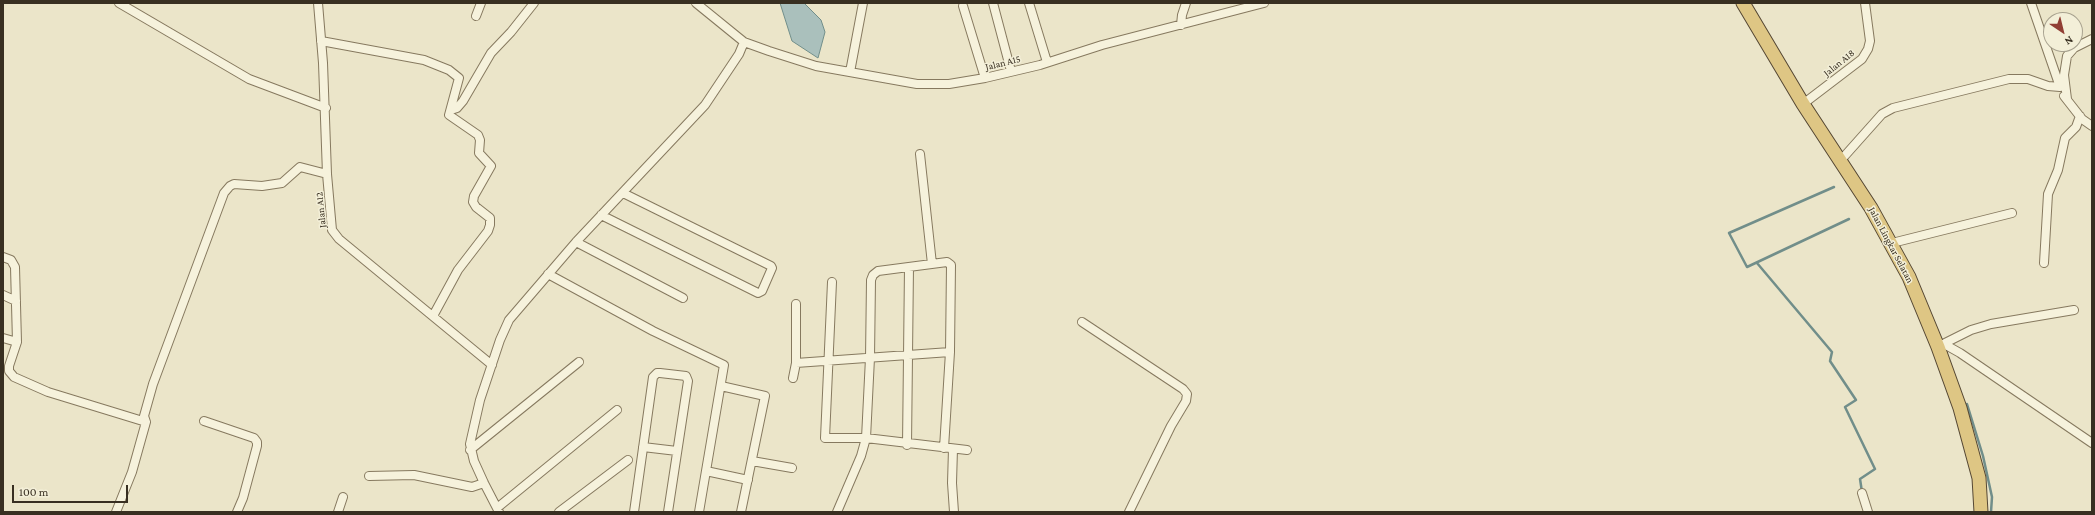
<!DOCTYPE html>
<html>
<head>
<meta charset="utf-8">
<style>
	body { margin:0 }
	#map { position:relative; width:2095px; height:515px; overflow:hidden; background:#ebe5c9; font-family:"Crimson Pro",serif }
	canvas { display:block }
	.frame { position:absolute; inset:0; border:4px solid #382f21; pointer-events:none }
	.north { position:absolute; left:2043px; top:12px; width:40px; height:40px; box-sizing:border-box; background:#f3efd8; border:1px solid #a8a28f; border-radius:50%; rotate:145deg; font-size:11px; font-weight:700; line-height:16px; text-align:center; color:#382f21 }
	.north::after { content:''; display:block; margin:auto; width:14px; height:18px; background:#913e34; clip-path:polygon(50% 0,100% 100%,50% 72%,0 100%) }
	.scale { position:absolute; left:12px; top:485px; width:116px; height:18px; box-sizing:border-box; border:2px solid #382f21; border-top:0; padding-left:5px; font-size:12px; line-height:14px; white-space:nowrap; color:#382f21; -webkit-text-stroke:3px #f3efd8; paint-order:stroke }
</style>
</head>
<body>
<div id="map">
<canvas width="2095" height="515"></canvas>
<div class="frame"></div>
<div class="north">N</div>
<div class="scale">100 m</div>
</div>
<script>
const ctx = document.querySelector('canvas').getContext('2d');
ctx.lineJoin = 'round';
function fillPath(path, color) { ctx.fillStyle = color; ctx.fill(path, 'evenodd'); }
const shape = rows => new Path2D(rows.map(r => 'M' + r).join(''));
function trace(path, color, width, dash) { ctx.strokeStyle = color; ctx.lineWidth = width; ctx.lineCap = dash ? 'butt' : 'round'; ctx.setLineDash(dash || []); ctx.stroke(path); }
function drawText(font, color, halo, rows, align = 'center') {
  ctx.font = font + ' "Crimson Pro",serif'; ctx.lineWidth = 3; ctx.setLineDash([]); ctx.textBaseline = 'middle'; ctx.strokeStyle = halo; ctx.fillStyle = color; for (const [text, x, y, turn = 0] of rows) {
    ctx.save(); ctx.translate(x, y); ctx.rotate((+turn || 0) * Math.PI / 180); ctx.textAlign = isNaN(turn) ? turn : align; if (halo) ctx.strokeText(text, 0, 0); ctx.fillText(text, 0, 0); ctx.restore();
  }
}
const water = shape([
	[780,3,804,3,821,20,825,32,818,58,792,41,780,3]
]);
fillPath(water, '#aac0bc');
trace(water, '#718e8a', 1);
trace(shape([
	[1834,187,1729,233,1747,267,1849,219],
	[1757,263,1832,352,1830,361,1856,400,1845,407,1875,469,1860,479,1862,492],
	[1967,404,1983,456,1992,497,1991,512]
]), '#718e8a', 2.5);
const minor = shape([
	[119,3,249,79,326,108],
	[318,3,323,63,327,174,332,230,339,239,492,365],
	[696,3,744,42,769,51,816,66,917,84,949,84,985,78,1040,65,1102,45,1264,3],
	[993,3,1011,71],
	[1029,3,1047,62],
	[963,6,985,78],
	[476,16,481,3],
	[1181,25,1182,15,1186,3],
	[321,41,424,60,449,70,459,78,449,115,478,135,480,140,479,153,491,166,474,196,473,202,476,207,490,218,490,225,488,231,458,270,433,316],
	[850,72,863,3],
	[2064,96,2082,119,2092,126],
	[2067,99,2064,75,2067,56,2074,48,2092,39],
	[1803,104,1862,59,1868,49,1870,41,1865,3],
	[453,107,454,109,457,108,463,101,491,53,511,32,534,3],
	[920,154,932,264],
	[1841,160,1882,114,1893,108,2009,79,2028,79,2048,86,2060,87,2031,3],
	[601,215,758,293,762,291,772,268,771,266,623,193],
	[576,242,683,298],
	[1892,243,2012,213],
	[3,257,11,260,15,267,17,342],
	[2044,263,2048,194,2058,170,2065,138,2076,127,2080,116],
	[548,274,653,331,724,365,699,512],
	[832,282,825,438,866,438,967,450],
	[3,295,16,301],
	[1082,322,1183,389,1187,394,1186,401,1171,426,1129,512],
	[3,338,17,342,9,366,9,371,14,377,48,392,146,422],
	[1944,344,1960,353,2092,443],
	[1941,345,1971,330,1991,324,2074,310],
	[796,363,950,352],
	[793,378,796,363,796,304],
	[721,386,765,396,741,512],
	[204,421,254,438,257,442,257,446,243,498,237,512],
	[907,445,909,267],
	[643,447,677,451],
	[953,449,952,483,954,512],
	[470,450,579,362],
	[752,461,792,468],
	[706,471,748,480],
	[369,476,414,475,472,487,484,483],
	[1862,493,1868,512],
	[497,508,617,410],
	[116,512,132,472,146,422,144,416,153,384,224,193,230,186,234,184,262,186,282,183,300,167,327,174],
	[338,512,343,497],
	[499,512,484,483,474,461,470,444,480,400,500,340,509,320,576,242,705,105,739,54,744,42],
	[559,512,628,460],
	[634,512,653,377,657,373,660,373,686,376,688,381,668,512],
	[837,512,861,456,866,438,870,358,871,280,873,275,878,271,947,262,951,265,950,352,944,448]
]);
const trunk = shape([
	[1743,3,1803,104,1871,208,1909,277,1938,347,1960,408,1979,478,1981,512]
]);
trace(minor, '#86795f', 10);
trace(trunk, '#554733', 15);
trace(minor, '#f6f2dc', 8);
trace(trunk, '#dec684', 13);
drawText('10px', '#382f21', '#f3efd8', [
	["Jalan A15",1003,63,-14],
	["Jalan A18",1839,63,-39],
	["Jalan A12",321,210,-96],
	["Jalan Lingkar Selatan",1891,245,62]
]);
</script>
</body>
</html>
